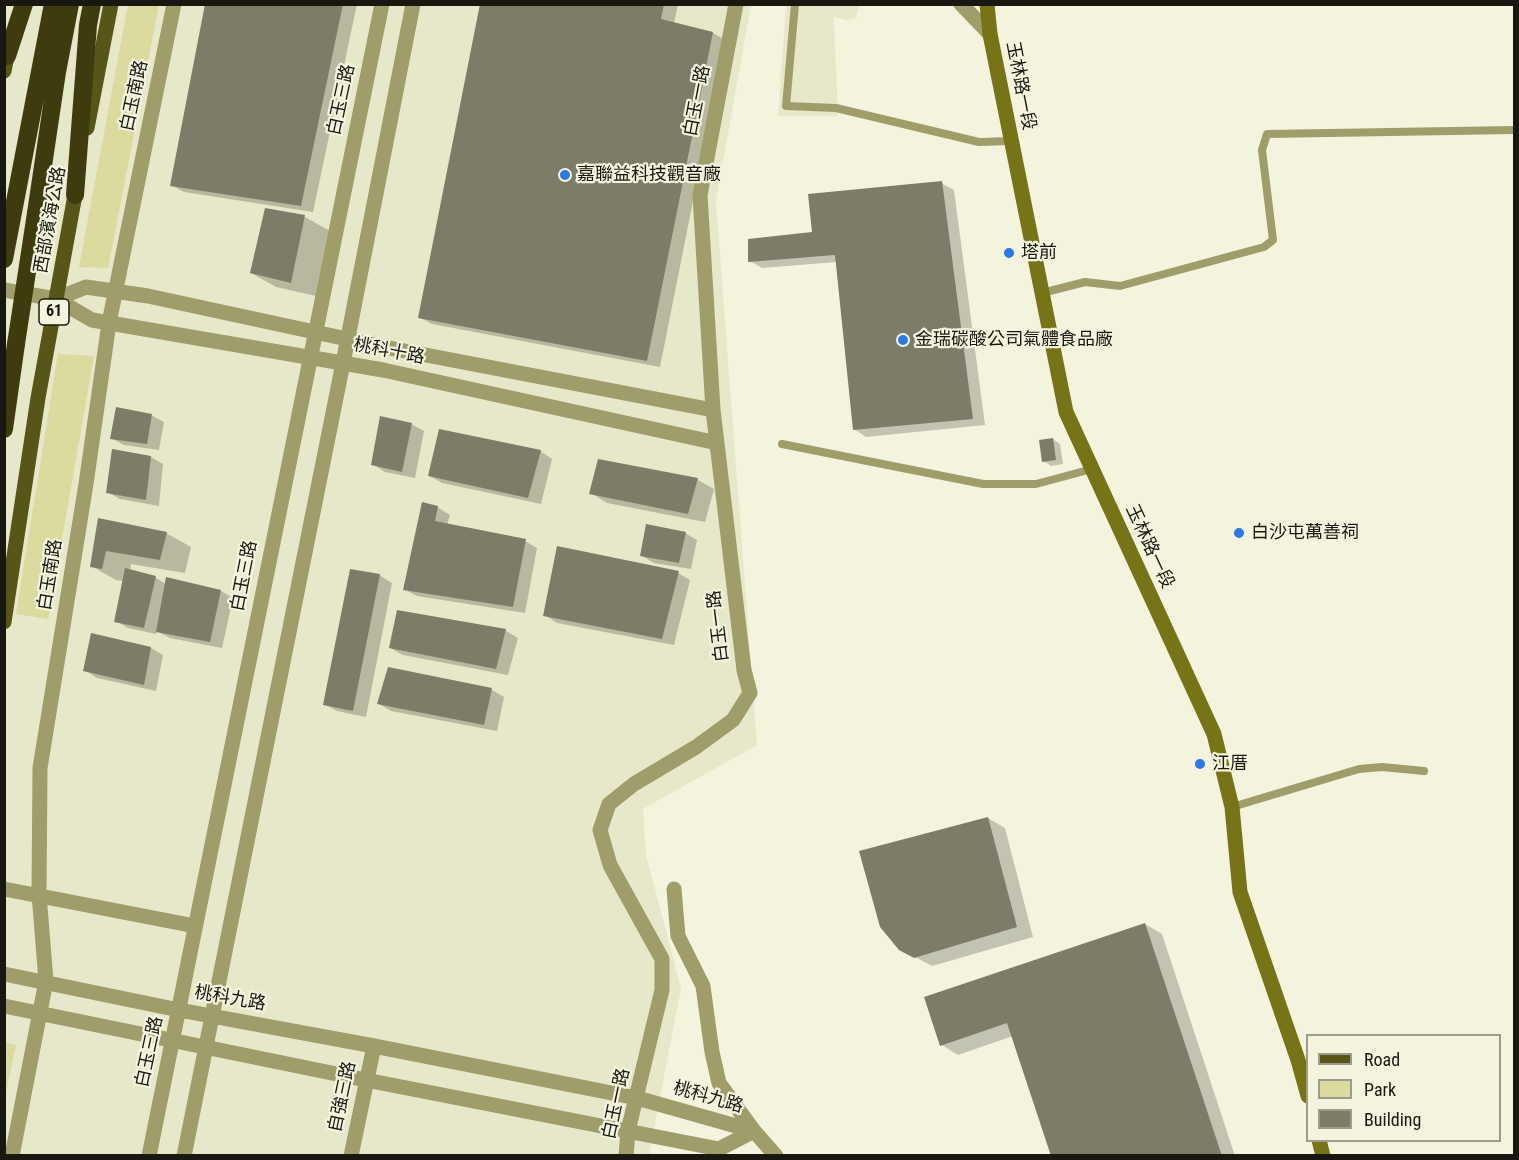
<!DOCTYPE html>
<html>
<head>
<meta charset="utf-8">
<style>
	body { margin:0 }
	#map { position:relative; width:1519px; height:1160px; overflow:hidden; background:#f4f4de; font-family:"Roboto Condensed",sans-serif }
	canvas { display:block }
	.frame { position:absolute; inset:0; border:6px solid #181810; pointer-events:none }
	.legend { position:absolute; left:1306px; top:1034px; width:195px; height:108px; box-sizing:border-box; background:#f4f4de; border:2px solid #9c9c8c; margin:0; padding:8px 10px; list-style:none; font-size:18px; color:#181810 }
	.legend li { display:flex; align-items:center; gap:12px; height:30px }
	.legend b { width:30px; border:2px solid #9c9c8c }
</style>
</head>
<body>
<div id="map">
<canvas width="1519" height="1160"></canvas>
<div class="frame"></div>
<ul class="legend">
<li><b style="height:8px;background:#585518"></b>Road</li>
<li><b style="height:16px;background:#dbda9f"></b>Park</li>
<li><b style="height:16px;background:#7c7c68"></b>Building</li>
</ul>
</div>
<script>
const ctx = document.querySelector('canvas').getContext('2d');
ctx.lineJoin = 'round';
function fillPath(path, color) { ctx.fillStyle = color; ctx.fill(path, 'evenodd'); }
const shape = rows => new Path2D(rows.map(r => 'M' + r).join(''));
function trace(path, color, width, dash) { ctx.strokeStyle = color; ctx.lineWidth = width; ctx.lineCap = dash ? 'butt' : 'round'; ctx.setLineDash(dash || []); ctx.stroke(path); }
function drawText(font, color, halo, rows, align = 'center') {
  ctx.font = font + ' "Roboto Condensed","Noto Sans TC",sans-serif'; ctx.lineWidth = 4.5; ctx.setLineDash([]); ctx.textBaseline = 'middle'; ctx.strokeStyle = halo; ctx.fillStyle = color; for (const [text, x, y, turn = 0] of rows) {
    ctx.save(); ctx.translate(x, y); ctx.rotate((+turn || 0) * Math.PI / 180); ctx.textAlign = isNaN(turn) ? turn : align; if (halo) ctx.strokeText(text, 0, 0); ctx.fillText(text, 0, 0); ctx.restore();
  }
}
fillPath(shape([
	[5,5,751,5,716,201,757,745,643,809,646,855,681,988,649,1155,5,1156],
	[786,5,859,5,856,18,847,20,834,17,838,116,778,116]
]), '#e7e7ca');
fillPath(shape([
	[128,5,159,5,108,268,79,267],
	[58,354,94,356,48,619,16,614],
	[5,1042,16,1045,5,1097,4,1042]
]), '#dbda9f');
fillPath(shape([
	[206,4,357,4,313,212,184,192,171,185],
	[482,4,678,4,674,23,713,33,725,40,660,367,432,324,419,317],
	[941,183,954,190,985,425,866,437,854,429,837,262,762,268,750,261],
	[305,217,330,231,316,296,276,287,251,273],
	[151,415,164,422,159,450,124,445,111,438],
	[411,424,424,431,415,478,385,472,373,464],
	[1053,439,1060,444,1063,464,1051,466,1044,461],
	[113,451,151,457,163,464,159,506,120,499,107,492],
	[540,451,552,459,541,504,442,483,430,476],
	[599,461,698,480,714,489,705,522,607,503,591,493],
	[437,507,450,515,447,525,525,541,537,548,525,613,417,596,404,589],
	[99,520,166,533,191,547,185,573,131,564,130,571,156,578,166,584,167,579,221,591,233,598,222,648,170,638,157,631,156,634,128,628,116,621,124,581,116,580,91,566],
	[685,533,697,540,691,569,654,563,642,556],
	[678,573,690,580,674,645,557,623,545,615],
	[379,575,392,583,366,717,337,711,324,704],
	[398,612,506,631,518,638,508,675,403,655,390,648],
	[151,648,163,655,156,691,97,678,85,670],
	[389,668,492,690,504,697,497,731,391,711,379,704],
	[988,818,1005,828,1033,937,932,966,900,949],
	[1145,924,1162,934,1235,1156,1053,1156,1013,1036,958,1055,942,1045]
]), '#0003');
fillPath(shape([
	[205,4,343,4,301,206,170,186],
	[480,4,664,4,661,19,713,32,647,361,418,318],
	[942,181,973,419,853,430,835,255,748,262,748,239,812,232,808,194],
	[265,208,305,215,291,283,250,273],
	[116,407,152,414,147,444,110,439],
	[380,416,412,423,402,472,371,465],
	[439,429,541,450,528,498,428,476],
	[1053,438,1056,460,1042,462,1039,440],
	[112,449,151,456,146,500,106,493],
	[598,459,698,478,688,514,589,494],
	[422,502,438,506,435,521,526,539,513,607,403,590],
	[98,518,167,532,160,560,106,551,102,569,90,567],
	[646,524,686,532,679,563,640,556],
	[557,546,679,571,662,639,543,616],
	[125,568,156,576,144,628,114,622],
	[350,569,380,574,353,711,323,705],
	[166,577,221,590,210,642,156,632],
	[397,610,506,629,496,669,389,648],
	[91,633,151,647,144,685,83,671],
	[388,667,492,688,484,725,377,704],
	[988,817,1017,927,914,958,899,950,880,927,859,851],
	[1145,923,1222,1156,1051,1156,1007,1023,940,1046,924,997]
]), '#7c7c68');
trace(shape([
	[795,4,786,106,836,108,979,142,1011,141],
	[1042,293,1085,282,1120,286,1264,247,1273,240,1262,150,1267,134,1514,130],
	[782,444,983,484,1036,484,1092,469],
	[1232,807,1359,769,1382,767,1424,771]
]), '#9f9d69', 8);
trace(shape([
	[961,4,990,34],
	[4,290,56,299,92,320,383,370,717,443],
	[56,299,86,287,148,296,384,347,713,410],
	[4,889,195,926],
	[674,889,678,936,703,986,712,1052,719,1083,754,1131,776,1156],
	[4,974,179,1010,374,1046,637,1098,754,1131],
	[4,1006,366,1080,719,1149,754,1131],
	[12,1156,46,981,39,894,40,768,86,484,109,323,174,4],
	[149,1156,382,4],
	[184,1156,343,363,413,4],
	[351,1156,374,1046],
	[626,1156,628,1131,662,990,662,959,610,865,600,830,609,804,634,784,696,747,733,720,750,693,744,670,713,410,700,195,736,4]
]), '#9f9d69', 15);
trace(shape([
	[987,4,990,34,1066,412,1214,734,1232,807,1240,892,1298,1060,1308,1096],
	[1319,1140,1323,1156]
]), '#777417', 15);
trace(shape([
	[4,71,9,46],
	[87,128,111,4],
	[4,622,38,398,77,184]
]), '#585518', 15);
trace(shape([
	[7,56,24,4],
	[75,195,88,25,92,4],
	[36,213,57,72,70,4],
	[4,259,53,4],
	[4,429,16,344]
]), '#3e3c0f', 18);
trace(shape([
	[16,344,36,213]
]), '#3e3c0f', 18);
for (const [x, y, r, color] of [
	[565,175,6,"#2b79e4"],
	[1009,253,6,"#2b79e4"],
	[903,340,6,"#2b79e4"],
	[1239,533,6,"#2b79e4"],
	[1200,764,6,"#2b79e4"]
]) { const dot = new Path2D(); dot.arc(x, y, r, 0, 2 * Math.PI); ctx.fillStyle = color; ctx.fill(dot); trace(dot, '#f4f4de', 2); }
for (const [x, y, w] of [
	[54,312,30]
]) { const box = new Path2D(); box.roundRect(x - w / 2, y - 13, w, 26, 4.5); ctx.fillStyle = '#f4f4de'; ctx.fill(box); trace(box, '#181810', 1.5); }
drawText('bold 16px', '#181810', null, [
	["61",54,312]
]);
drawText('18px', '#181810', '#f4f4de', [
	["玉林路一段",1020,86,79],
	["白玉南路",135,96,-78],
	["白玉三路",342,100,-78],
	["白玉一路",698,101,-79],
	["西部濱海公路",51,220,-80],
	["桃科十路",389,352,11],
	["玉林路一段",1149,547,65],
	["白玉南路",51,575,-81],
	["白玉三路",245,576,-79],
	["白玉一路",719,626,-97],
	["桃科九路",230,999,10],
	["白玉三路",150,1052,-78],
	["自強三路",343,1097,-78],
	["桃科九路",708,1098,16],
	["白玉一路",617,1104,-78]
]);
drawText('18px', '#181810', '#f4f4de', [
	["嘉聯益科技觀音廠",577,175],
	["塔前",1021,253],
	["金瑞碳酸公司氣體食品廠",915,340],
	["白沙屯萬善祠",1251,533],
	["江厝",1212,764]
], 'left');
</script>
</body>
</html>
